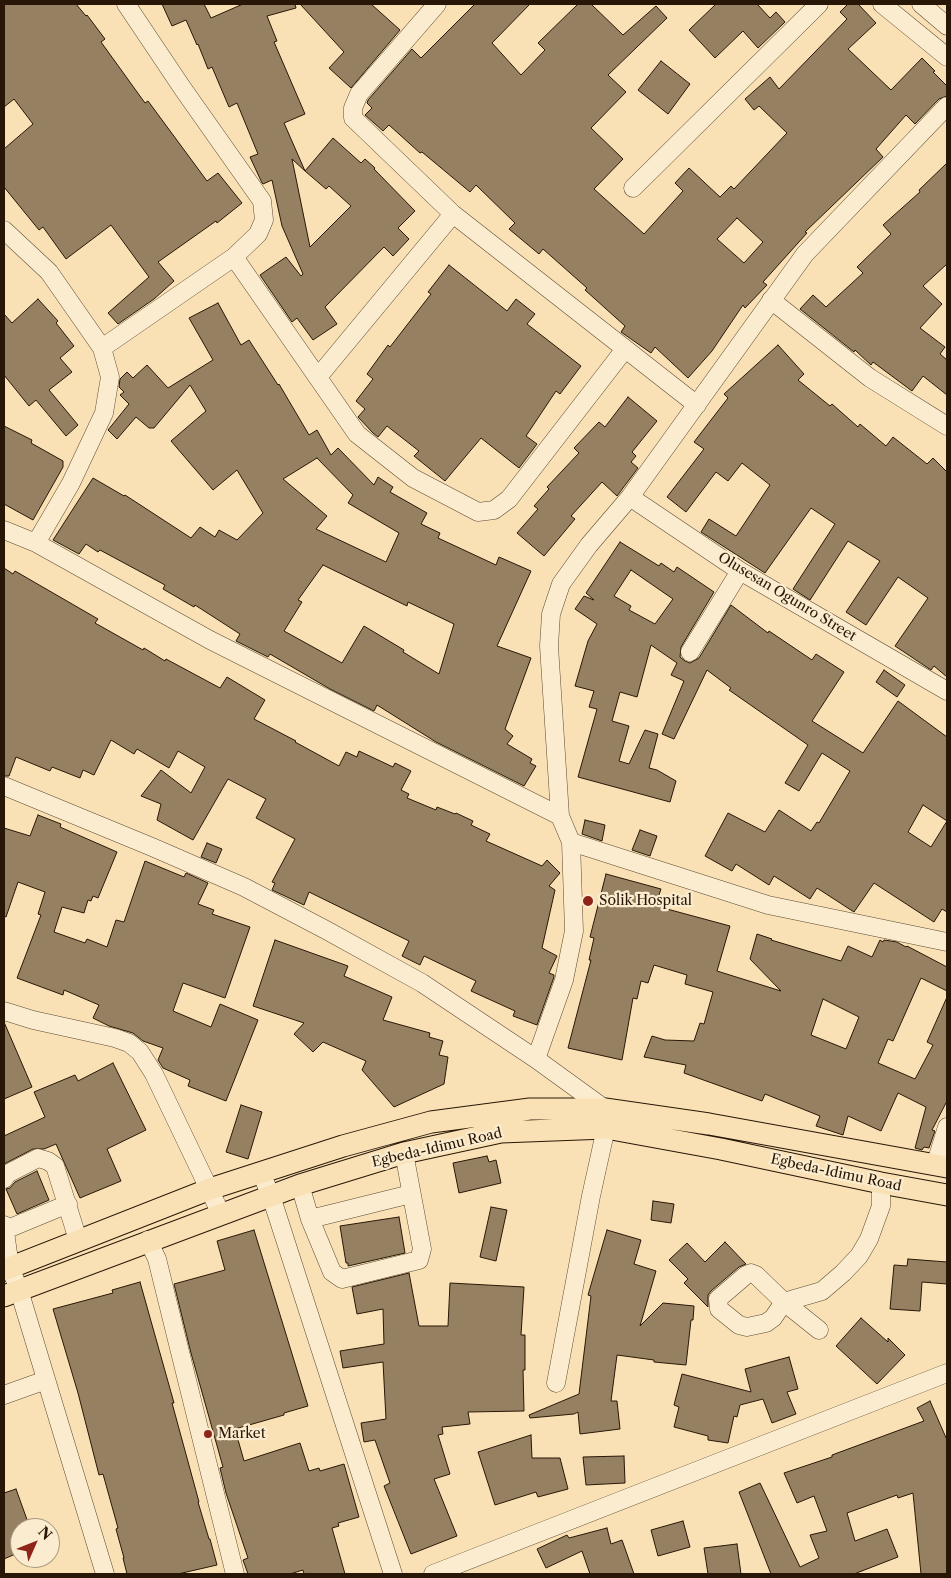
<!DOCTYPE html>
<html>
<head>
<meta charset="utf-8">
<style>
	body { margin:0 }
	#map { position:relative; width:951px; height:1578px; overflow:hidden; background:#f9e1b5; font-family:"Libre Caslon Text",serif }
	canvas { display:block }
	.frame { position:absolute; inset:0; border:5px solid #281706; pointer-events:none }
	.north { position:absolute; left:10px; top:1518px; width:50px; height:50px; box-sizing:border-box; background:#fbeccf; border:1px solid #a7977f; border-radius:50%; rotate:46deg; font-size:14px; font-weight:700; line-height:20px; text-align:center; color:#281706 }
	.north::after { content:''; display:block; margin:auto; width:18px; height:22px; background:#8f2418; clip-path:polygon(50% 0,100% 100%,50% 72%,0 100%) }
</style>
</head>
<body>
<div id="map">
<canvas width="951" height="1578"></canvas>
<div class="frame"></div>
<div class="north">N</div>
</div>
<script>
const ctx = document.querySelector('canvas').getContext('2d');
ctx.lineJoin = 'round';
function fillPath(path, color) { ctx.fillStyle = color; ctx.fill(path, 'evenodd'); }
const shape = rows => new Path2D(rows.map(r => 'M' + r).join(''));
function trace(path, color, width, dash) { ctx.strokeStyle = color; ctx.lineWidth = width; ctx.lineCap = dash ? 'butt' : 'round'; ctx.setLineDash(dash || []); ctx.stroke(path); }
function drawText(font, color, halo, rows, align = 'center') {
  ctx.font = font + ' "Libre Caslon Text",serif'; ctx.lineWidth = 4.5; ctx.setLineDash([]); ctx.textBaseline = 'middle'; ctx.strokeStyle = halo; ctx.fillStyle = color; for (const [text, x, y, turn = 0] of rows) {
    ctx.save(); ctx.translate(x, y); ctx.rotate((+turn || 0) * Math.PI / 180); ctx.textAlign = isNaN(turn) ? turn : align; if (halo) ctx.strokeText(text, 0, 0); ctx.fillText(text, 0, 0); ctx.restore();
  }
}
const building = shape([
	[4,4,76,4,86,16,87,15,105,39,101,42,145,103,148,101,207,181,218,173,242,203,217,223,216,221,158,262,174,281,154,299,118,324,108,313,149,277,111,225,66,259,43,227,39,230,4,187,4,149,33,124,14,99,4,107,4,4],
	[162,4,204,4,211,18,243,4,295,4,296,8,267,16,277,41,274,42,305,114,284,123,305,171,292,159,310,247,351,206,329,186,326,189,305,171,333,138,361,163,365,159,375,168,374,169,415,211,398,228,409,239,393,256,384,247,325,307,337,324,313,340,297,318,292,322,260,275,286,257,301,276,303,274,282,226,272,180,263,184,262,183,250,157,258,154,237,103,229,107,212,67,208,69,198,44,197,45,186,20,172,26,162,4],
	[300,4,371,4,400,30,351,88,329,68,344,52,300,4],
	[475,4,530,4,492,43,521,75,545,50,538,43,578,4,591,4,623,35,656,6,667,18,608,75,626,92,591,128,623,159,594,189,644,234,683,191,675,183,689,168,720,197,731,186,734,189,787,133,759,106,754,110,745,99,770,77,779,89,847,19,840,12,848,4,858,4,876,23,848,49,891,90,922,58,935,71,933,72,947,86,947,96,939,99,915,124,906,115,876,149,883,157,805,232,807,233,763,282,767,285,745,308,743,305,712,351,688,378,655,347,651,353,621,332,625,326,585,290,587,288,543,249,539,254,509,229,515,223,476,185,470,192,422,152,420,153,389,125,383,131,365,115,372,108,367,103,368,100,412,49,421,58,475,4],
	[737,218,763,242,744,263,717,239,737,218],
	[716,4,757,4,770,18,776,12,785,22,758,48,743,31,715,58,689,30,716,4],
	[661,61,690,84,668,114,638,90,661,61],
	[947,163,947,264,923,286,942,304,920,328,945,347,940,354,947,360,947,395,923,376,912,391,873,362,871,365,855,350,854,352,800,309,813,295,826,307,863,273,857,267,891,234,883,225,920,192,919,190,947,163],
	[449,265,507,311,516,299,535,314,527,324,581,366,560,394,556,391,526,436,537,444,519,468,481,438,445,481,414,456,419,451,387,426,378,437,373,433,358,417,365,409,356,401,373,379,367,374,388,345,390,347,431,294,428,292,449,265],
	[38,299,58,321,56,323,74,346,60,358,72,372,49,390,78,425,66,436,36,400,29,406,4,375,4,314,12,323,38,299],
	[218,303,241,345,249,340,278,385,279,384,309,435,317,430,331,455,338,448,374,485,378,477,393,487,390,492,427,513,421,524,440,533,438,538,496,565,499,557,531,571,497,646,531,658,505,729,513,736,507,744,532,759,530,763,536,766,524,786,436,742,377,705,374,711,330,689,270,654,268,657,236,641,240,634,195,605,194,607,163,589,165,585,100,550,98,552,86,544,79,554,53,540,93,478,124,496,125,495,191,538,200,527,215,537,219,530,237,540,263,513,237,470,213,490,171,441,206,411,190,385,154,428,149,428,136,417,117,439,108,430,129,404,120,395,124,392,119,387,120,379,127,372,133,378,147,365,168,388,213,360,189,318,218,303],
	[317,458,353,495,348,503,399,533,386,562,316,529,327,516,283,479,317,458],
	[323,565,407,606,408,602,454,624,439,674,403,652,404,650,364,626,342,663,284,631,302,602,298,600,323,565],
	[778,345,804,374,798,380,830,406,832,404,858,427,860,424,886,446,893,437,927,464,933,458,947,472,947,677,934,666,931,670,895,646,928,598,898,577,866,625,846,612,880,561,848,541,810,600,793,589,835,524,811,508,765,573,701,532,709,519,736,536,770,485,742,463,728,481,716,472,686,512,667,497,704,449,694,442,728,398,724,394,778,345],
	[628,397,657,421,632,452,636,456,631,462,638,468,617,496,602,482,571,516,575,519,544,556,517,533,538,509,534,506,549,489,547,487,579,453,574,448,599,422,605,427,628,397],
	[4,426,32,440,31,443,63,461,63,467,33,520,4,504,4,426],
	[620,542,659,566,661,563,674,572,677,567,714,592,681,647,680,657,685,661,690,663,699,658,731,605,768,633,769,631,812,660,816,654,844,672,812,721,863,753,898,701,947,737,947,912,942,909,934,922,874,883,854,912,817,888,810,899,774,876,769,885,736,864,732,871,705,856,728,813,765,832,779,810,811,831,817,822,819,823,850,771,822,753,799,791,785,783,808,745,729,690,731,688,707,670,674,739,662,734,684,681,671,675,677,663,651,645,637,697,620,692,612,721,629,726,619,761,629,764,645,730,658,734,649,768,657,770,676,781,670,802,578,777,597,709,589,707,594,691,575,686,588,641,597,624,575,609,584,596,594,600,586,593,620,542],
	[631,570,673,599,655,624,629,610,631,606,614,596,631,570],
	[923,805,947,821,931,847,908,832,923,805],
	[4,568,13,574,15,571,98,619,95,623,143,650,144,648,165,661,166,659,220,688,227,677,265,700,254,719,296,741,295,742,339,766,346,752,357,757,359,751,393,767,395,763,411,771,401,790,409,794,407,798,436,810,437,807,455,814,456,813,473,821,471,825,490,834,486,841,542,866,547,860,560,873,549,886,555,890,542,948,557,956,549,973,554,975,554,977,537,1025,513,1016,515,1011,471,991,476,981,424,956,420,965,402,956,409,941,309,892,304,905,272,890,275,883,272,882,295,839,256,818,266,799,228,779,193,840,157,820,161,804,141,796,161,770,191,793,205,767,178,751,169,768,137,749,134,754,111,740,94,775,83,770,80,778,52,767,50,771,16,757,9,776,4,776,4,568],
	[884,670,905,685,897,697,876,682,884,670],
	[38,815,61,824,60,827,117,852,98,898,93,896,91,901,88,900,84,913,62,907,54,932,85,943,87,939,107,947,116,920,124,922,145,861,184,877,186,873,208,883,198,904,214,910,212,914,250,927,225,998,183,983,173,1011,211,1027,220,1004,258,1020,226,1101,188,1086,190,1080,163,1068,158,1060,163,1048,143,1041,133,1033,109,1026,93,1018,99,1005,64,990,63,995,17,978,41,915,38,914,45,892,18,882,6,917,4,916,4,828,30,836,38,815],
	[585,820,605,825,602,841,582,834,585,820],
	[640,830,657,836,650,856,632,850,640,830],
	[207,843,222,849,216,863,201,857,207,843],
	[606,874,661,889,658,898,669,901,667,909,730,926,717,971,781,991,750,959,757,934,772,939,771,940,841,961,848,946,872,957,880,940,883,942,884,940,897,942,906,947,907,946,947,967,947,991,921,978,893,1041,888,1039,878,1063,915,1079,933,1045,927,1042,947,997,947,1101,932,1130,935,1131,929,1148,924,1147,922,1150,915,1148,926,1107,898,1093,881,1131,848,1116,843,1135,816,1126,820,1116,765,1094,762,1101,684,1073,686,1065,644,1057,652,1036,665,1040,694,1041,700,1023,704,1024,713,992,685,984,687,975,654,965,648,983,641,981,637,999,633,998,622,1060,568,1048,591,960,589,960,594,938,590,937,606,874],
	[823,999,859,1017,846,1049,811,1035,823,999],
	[275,940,348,966,344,976,392,997,383,1020,430,1033,429,1037,443,1041,439,1055,448,1057,444,1084,394,1107,362,1070,366,1061,323,1042,313,1052,294,1034,304,1023,253,1006,275,940],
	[4,1022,32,1087,4,1099,4,1022],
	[113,1063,146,1130,107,1149,121,1181,80,1198,56,1144,44,1149,33,1149,4,1164,4,1136,45,1117,34,1092,75,1075,78,1081,113,1063],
	[241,1105,262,1112,248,1159,226,1152,241,1105],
	[487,1156,489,1162,496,1160,501,1183,459,1193,453,1163,487,1156],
	[37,1171,49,1200,17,1214,6,1189,10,1188,15,1182,37,1171],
	[653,1201,674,1204,671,1223,651,1220,653,1201],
	[491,1207,507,1210,496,1261,480,1257,491,1207],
	[399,1217,405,1253,348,1266,348,1263,346,1263,340,1226,399,1217],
	[254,1230,308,1406,284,1413,284,1415,235,1429,244,1461,300,1443,309,1471,319,1468,320,1471,344,1464,359,1517,338,1523,339,1526,332,1528,345,1574,304,1574,303,1570,290,1574,248,1574,243,1560,248,1558,226,1493,220,1468,223,1467,191,1353,174,1284,225,1270,217,1241,254,1230],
	[607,1230,641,1240,634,1264,656,1271,640,1326,663,1303,694,1306,693,1320,691,1320,686,1365,654,1362,654,1360,617,1355,611,1401,617,1401,620,1429,580,1434,578,1412,574,1414,530,1418,529,1415,579,1394,591,1296,588,1295,607,1230],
	[725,1242,746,1264,739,1267,711,1291,708,1295,708,1307,684,1283,688,1279,669,1260,687,1243,705,1262,725,1242],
	[908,1259,947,1262,947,1284,922,1282,920,1311,890,1309,894,1265,907,1266,908,1259],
	[409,1273,419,1326,448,1326,450,1283,524,1287,521,1335,525,1335,525,1370,523,1370,524,1411,468,1412,470,1424,442,1427,443,1434,438,1435,450,1474,434,1479,457,1536,411,1554,384,1486,390,1483,375,1440,364,1442,361,1423,386,1419,383,1362,343,1368,340,1351,384,1344,383,1309,357,1314,352,1287,409,1273],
	[140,1282,174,1403,172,1403,199,1502,198,1502,209,1539,210,1539,217,1565,178,1574,127,1574,123,1558,124,1558,116,1529,118,1528,103,1474,99,1475,78,1393,53,1309,113,1293,112,1290,140,1282],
	[861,1318,888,1342,888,1338,905,1355,877,1384,836,1346,861,1318],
	[789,1357,798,1389,787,1392,796,1414,772,1423,763,1399,740,1405,737,1417,734,1416,728,1443,708,1440,708,1436,674,1427,679,1407,674,1405,682,1374,751,1392,745,1369,789,1357],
	[930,1401,947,1440,947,1574,921,1574,913,1493,898,1498,897,1495,847,1513,855,1541,887,1529,898,1557,854,1574,771,1574,739,1492,760,1483,800,1567,819,1558,810,1535,827,1531,814,1496,797,1503,784,1473,832,1457,832,1455,924,1421,917,1408,930,1401],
	[531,1435,532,1458,560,1458,568,1489,538,1497,536,1492,495,1505,478,1452,531,1435],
	[624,1456,625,1483,586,1485,583,1457,624,1456],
	[16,1489,30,1528,20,1528,20,1552,4,1559,4,1493,16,1489],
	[683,1521,690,1547,658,1556,651,1530,683,1521],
	[607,1528,611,1544,622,1540,634,1574,590,1574,582,1551,546,1568,537,1549,567,1535,569,1538,607,1528],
	[737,1544,741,1574,708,1574,704,1548,737,1544]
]);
fillPath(building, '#958061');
trace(building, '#281706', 1);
const minor = shape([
	[437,4,359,94,353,108,353,118,453,214,697,405],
	[882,4,947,57],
	[921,4,947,26],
	[633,188,819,4],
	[4,230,49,272,102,348,110,377,104,413,71,483,36,543],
	[234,257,357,434,413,478,478,512,494,510,509,499,625,349],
	[771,300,870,378,947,426],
	[102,348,234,257,258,234,264,220,262,201,183,89,126,4],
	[318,377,453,214],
	[630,497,740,571,947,691],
	[4,530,36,543,210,640,560,816],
	[690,652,740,571],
	[4,786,152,847,244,887,326,930,422,983,536,1059,605,1109],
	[571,842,768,905,947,942],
	[4,1011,33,1020,115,1038,129,1043,140,1052,154,1074,221,1214],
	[536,1059,564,980,574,931,571,842,560,816,549,646,551,614,561,584,589,545,630,497,805,254,947,106],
	[935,1166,947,1127],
	[261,1173,271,1196,393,1574],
	[4,1179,7,1174,38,1158,48,1161,55,1166,78,1240],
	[300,1185,310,1219,332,1272,342,1279,419,1260,422,1249,404,1153],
	[310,1219,411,1194],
	[4,1225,10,1267,19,1290,105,1574],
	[5,1230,68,1204],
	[148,1240,157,1259,235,1574],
	[819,1330,784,1302,756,1275,751,1273,746,1275,718,1299,719,1309,739,1325,747,1327,766,1323,773,1318,784,1302,822,1291,843,1273,859,1256,869,1239,881,1206,881,1183],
	[556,1383,591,1196,606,1128],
	[4,1395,46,1380],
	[433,1574,947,1373]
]);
const major = shape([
	[4,1270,210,1189,343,1146,431,1122,530,1109,605,1109,709,1124,947,1167],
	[4,1296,300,1185,404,1153,501,1132,606,1128,721,1149,881,1183,947,1195]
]);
trace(minor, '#5c4a32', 19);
trace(major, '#281706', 23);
trace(minor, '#fbeccf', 18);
trace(major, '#f9e1b5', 21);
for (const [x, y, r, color] of [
	[588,901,6,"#8f2418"],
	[208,1434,5,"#8f2418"]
]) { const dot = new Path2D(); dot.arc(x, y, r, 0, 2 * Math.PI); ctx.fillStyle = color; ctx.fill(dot); trace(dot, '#fbeccf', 2); }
drawText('14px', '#281706', '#fbeccf', [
	["Olusesan Ogunro Street",787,597,31],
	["Egbeda-Idimu Road",437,1148,-13],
	["Egbeda-Idimu Road",836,1173,12]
]);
drawText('14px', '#281706', '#fbeccf', [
	["Solik Hospital",599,901],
	["Market",218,1434]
], 'left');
</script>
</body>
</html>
